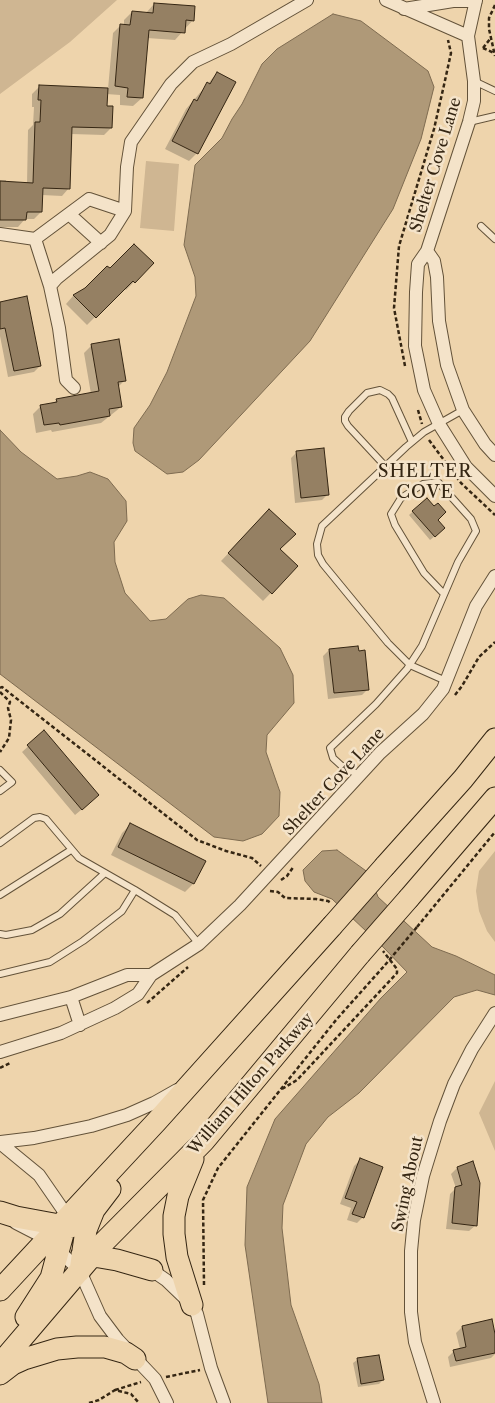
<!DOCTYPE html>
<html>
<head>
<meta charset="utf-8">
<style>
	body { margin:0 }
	canvas { display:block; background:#eed4ac }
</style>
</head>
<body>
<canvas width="495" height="1403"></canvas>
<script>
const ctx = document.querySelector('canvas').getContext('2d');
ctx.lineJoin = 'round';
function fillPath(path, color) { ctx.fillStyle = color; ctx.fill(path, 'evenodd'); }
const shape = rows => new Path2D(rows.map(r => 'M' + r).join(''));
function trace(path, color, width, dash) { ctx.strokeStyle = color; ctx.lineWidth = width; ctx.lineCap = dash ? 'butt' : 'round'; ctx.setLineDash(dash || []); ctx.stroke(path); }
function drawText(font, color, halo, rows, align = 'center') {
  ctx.font = font + ' "Libre Caslon Text",serif'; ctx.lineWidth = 5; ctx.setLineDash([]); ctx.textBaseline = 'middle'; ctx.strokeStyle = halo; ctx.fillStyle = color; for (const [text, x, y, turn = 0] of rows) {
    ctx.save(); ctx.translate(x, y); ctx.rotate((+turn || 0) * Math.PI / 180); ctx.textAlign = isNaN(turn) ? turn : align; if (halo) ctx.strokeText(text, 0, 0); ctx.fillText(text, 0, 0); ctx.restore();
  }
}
fillPath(shape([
	[0,0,117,0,70,42,0,94],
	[146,161,179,164,174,231,140,228],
	[495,851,495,942,487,931,479,911,476,891,479,871],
	[495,1081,495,1151,479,1113]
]), '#cfb692');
const water = shape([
	[333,14,361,21,428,71,434,87,421,139,393,209,310,341,199,460,183,472,167,474,135,451,133,443,134,428,150,405,167,372,196,296,195,277,184,245,195,165,222,138,232,119,242,104,262,64,277,49,333,14],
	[0,430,21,452,57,479,77,476,90,472,108,479,126,501,127,521,114,542,115,562,125,593,150,621,166,619,188,599,201,595,224,598,280,648,293,675,294,703,267,735,266,752,280,792,279,816,262,834,243,841,214,837,0,674,0,430],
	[337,850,369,873,378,897,432,947,456,956,495,975,495,995,477,990,454,997,359,1093,328,1117,306,1144,283,1205,282,1228,291,1305,319,1384,322,1403,268,1403,245,1245,247,1187,275,1119,381,998,407,972,384,948,332,899,314,892,305,881,303,870,322,851,337,850]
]);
fillPath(water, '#af9978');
trace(water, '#7e6b50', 1);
fillPath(shape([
	[154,4,193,20,175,40,147,38,142,98,133,106,120,105,120,95,106,94,106,107,111,128,104,135,71,134,69,188,62,196,42,195,41,212,34,219,25,219,18,227,0,227,0,180,6,180,6,183,27,184,28,130,33,125,34,107,32,107,32,94,39,87,108,89,113,33,121,25,124,25,124,20,132,12,146,13],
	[217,73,197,153,189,161,165,149,186,109],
	[153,263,126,290,124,288,87,325,66,304,73,296,86,289,110,270],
	[0,303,40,366,34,372,8,377,0,336],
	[92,345,125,380,117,388,121,407,101,423,52,432,51,430,36,433,33,414,41,406,52,404,57,400,91,394,84,353],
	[297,452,328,494,322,500,295,503,291,458],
	[427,499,440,532,430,540,409,515],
	[269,511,279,549,297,566,263,601,221,561],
	[329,650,368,689,362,695,328,699,323,656],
	[44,732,92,801,75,815,22,752],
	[130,825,193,884,185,892,111,855,122,833],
	[360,1160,363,1217,357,1223,347,1220,351,1208,340,1204,354,1166],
	[457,1168,476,1225,469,1231,446,1229,450,1194,456,1188,451,1174],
	[462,1327,495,1340,495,1354,491,1358,450,1367,448,1357,454,1351,460,1349,456,1333],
	[378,1356,383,1380,379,1384,358,1387,353,1363,357,1360]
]), '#0003');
const building = shape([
	[154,3,195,6,194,21,186,20,185,33,149,30,143,98,127,97,128,88,115,86,120,24,130,25,132,11,153,13,154,3],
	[217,72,236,82,198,154,172,141,194,99,197,101,207,82,210,84,217,72],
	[39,85,108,88,107,106,113,106,112,128,72,127,70,189,43,188,42,212,27,212,26,220,0,220,0,181,33,183,35,122,40,122,41,100,38,100,39,85],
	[134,244,154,263,135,283,133,281,96,318,73,295,85,288,107,266,110,268,134,244],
	[27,296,41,366,14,371,5,328,0,329,0,302,27,296],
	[119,339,126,381,118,382,122,407,109,409,110,416,60,425,59,423,44,425,40,405,57,402,56,399,99,391,91,344,119,339],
	[324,448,329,495,301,498,296,451,324,448],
	[427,498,434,506,438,503,446,512,438,520,445,528,435,537,412,511,427,498],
	[269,509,296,534,280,549,298,566,272,594,228,553,269,509],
	[358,646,359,651,365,650,369,690,334,693,329,649,358,646],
	[44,730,99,795,82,810,27,745,44,730],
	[130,823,206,861,194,884,118,847,130,823],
	[360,1158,383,1167,364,1218,352,1214,357,1202,345,1198,360,1158],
	[473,1161,480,1183,477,1226,452,1223,455,1187,462,1185,457,1167,473,1161],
	[492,1319,495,1334,495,1353,456,1361,453,1350,466,1347,462,1326,492,1319],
	[379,1355,384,1380,361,1384,357,1358,379,1355]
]);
fillPath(building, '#958063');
trace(building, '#352613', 1);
const service = shape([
	[474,81,495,91],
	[469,122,495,116],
	[481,226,495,239],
	[386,467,348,426,345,421,345,417,349,411,367,393,380,390,388,394,392,398,412,442],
	[446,681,410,665,388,643,323,564,318,555,317,544,322,526,406,447,424,432,463,410],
	[0,770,12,782,0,791],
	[360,775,344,768,333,758,330,748,376,704,407,669,422,646,458,562,476,531,471,519,438,482,423,484,401,498,391,514,395,525,424,573,444,594],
	[0,843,34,818,40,817,46,819,79,858,135,890,122,911,83,941,50,962,0,974],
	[135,890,175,915,199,944],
	[0,895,71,850],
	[0,934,6,935,32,930,60,914,105,873]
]);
const minor = shape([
	[386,0,468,36],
	[476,0,468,36,474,81,474,101,469,122,427,251,418,264,416,292,415,346,424,390,439,424,466,467,495,496],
	[404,9,453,1,476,1],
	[69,214,101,243],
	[0,234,35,239,50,286],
	[35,239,89,199,125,211],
	[427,251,434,261,437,277,439,321,447,365,463,410,485,444,495,455],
	[74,388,66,380,59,328,50,286,57,278,110,235,125,211,127,167,131,142,171,84,193,62,231,44,307,0],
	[71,997,80,1025],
	[0,1015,71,997,127,975,151,975],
	[0,1052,61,1033,115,1008,138,994,151,975,199,944,240,905,380,753,423,714,443,689,476,606,495,576],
	[0,1142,34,1138,91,1126,127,1115,154,1103,177,1090],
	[0,1143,39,1175,68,1217,73,1220],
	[16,1223,47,1239,80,1271,100,1316,118,1340,155,1379,167,1403],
	[147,1267,166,1280,192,1305,197,1314,211,1368,224,1403],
	[434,1403,415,1342,411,1312,411,1251,414,1220,423,1176,440,1121,454,1084,472,1049,495,1013]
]);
const trunk = shape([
	[385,866,463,779,495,739],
	[409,898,495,798],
	[0,1212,16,1217,70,1227],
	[82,1254,117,1260,152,1270],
	[80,1271,86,1230,94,1210,110,1189],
	[0,1290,157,1121,332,926],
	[192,1305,177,1257,174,1234,174,1216,178,1196,193,1159],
	[26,1317,51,1278,67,1219],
	[0,1364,104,1242,204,1141,360,954],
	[0,1374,13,1364,24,1359,57,1349,77,1347,105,1347,126,1353,135,1359]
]);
trace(service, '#635239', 8);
trace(minor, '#635239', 14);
trace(trunk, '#352613', 23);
trace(shape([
	[495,5,489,18,489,29,495,56],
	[483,48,494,53],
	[483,48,490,39],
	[405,366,394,308,399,246,434,129,444,85,451,53,448,40],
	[418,410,422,424],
	[429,440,461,483,495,515],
	[0,688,2,687,197,840,226,851,252,858,261,866],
	[0,692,10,702,8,708,11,720,9,738,0,752],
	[455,695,462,686,479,657,495,642],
	[281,880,287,876,294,866],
	[270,891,278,892,285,898,316,899,328,901,331,903],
	[417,927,495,832],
	[147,1003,188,967],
	[0,1068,10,1063],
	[282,1089,297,1080,397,973,397,969,383,951],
	[204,1285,203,1200,218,1168,336,1020,385,965],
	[166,1377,200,1370],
	[115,1390,141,1382],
	[89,1403,99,1400,115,1390,131,1394,139,1403]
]), '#352613', 2.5, [4, 2.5]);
trace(service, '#f4e3c9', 6);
trace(minor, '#f4e3c9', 12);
trace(trunk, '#eed4ac', 21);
const trunkBridge = shape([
	[332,926,385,866],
	[360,954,409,898]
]);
trace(trunkBridge, '#352613', 23, []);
trace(shape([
	[385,965,417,927]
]), '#352613', 2.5, [4, 2.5]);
trace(trunkBridge, '#eed4ac', 21);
drawText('16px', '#352613', '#f4e3c9', [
	["Shelter Cove Lane",436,165,-73],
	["Shelter Cove Lane",334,782,-47],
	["William Hilton Parkway",251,1084,-49],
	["Swing About",408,1184,-78]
]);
ctx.letterSpacing = '1px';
drawText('18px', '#352613', '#f4e3c9', [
	["SHELTER",425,472],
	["COVE",425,493]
]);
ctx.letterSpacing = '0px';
</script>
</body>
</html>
